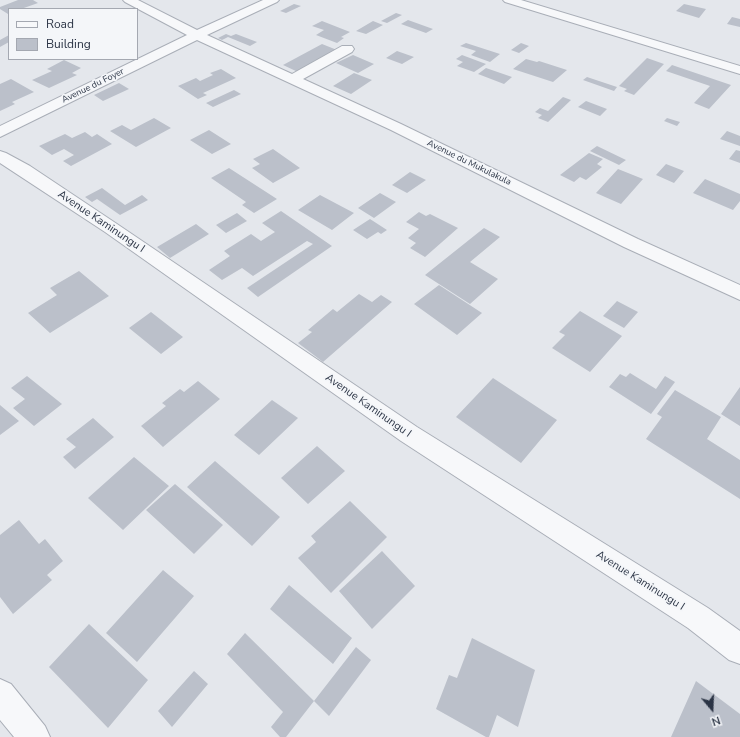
<!DOCTYPE html>
<html>
<head>
<meta charset="utf-8">
<style>
	body { margin:0 }
	#map { position:relative; width:740px; height:737px; overflow:hidden; background:#e4e7ec; font-family:"Nunito Sans",sans-serif }
	canvas { display:block }
	.legend { position:absolute; left:8px; top:8px; width:130px; height:52px; box-sizing:border-box; background:#f4f6f9; border:1px solid #a4a8b1; margin:0; padding:5px 7px; list-style:none; font-size:12px; color:#2b3445 }
	.legend li { display:flex; align-items:center; gap:8px; height:20px }
	.legend b { width:20px; border:1px solid #a4a8b1 }
	.north { position:absolute; left:692px; top:689px; width:40px; height:40px; -webkit-text-stroke:3px #f4f6f9; paint-order:stroke; rotate:161deg; font-size:11px; font-weight:700; line-height:16px; text-align:center; color:#2b3445 }
	.north::after { content:''; display:block; margin:auto; width:14px; height:18px; background:#2b3445; clip-path:polygon(50% 0,100% 100%,50% 72%,0 100%) }
</style>
</head>
<body>
<div id="map">
<canvas width="740" height="737"></canvas>
<ul class="legend">
<li><b style="height:5px;background:#f7f8fa"></b>Road</li>
<li><b style="height:11px;background:#bbc0ca"></b>Building</li>
</ul>
<div class="north">N</div>
</div>
<script>
const ctx = document.querySelector('canvas').getContext('2d');
ctx.lineJoin = 'round';
function fillPath(path, color) { ctx.fillStyle = color; ctx.fill(path, 'evenodd'); }
const shape = rows => new Path2D(rows.map(r => 'M' + r).join(''));
function trace(path, color, width, dash) { ctx.strokeStyle = color; ctx.lineWidth = width; ctx.lineCap = dash ? 'butt' : 'round'; ctx.setLineDash(dash || []); ctx.stroke(path); }
function drawText(font, color, halo, rows, align = 'center') {
  ctx.font = font + ' "Nunito Sans",sans-serif'; ctx.lineWidth = 3.5; ctx.setLineDash([]); ctx.textBaseline = 'middle'; ctx.strokeStyle = halo; ctx.fillStyle = color; for (const [text, x, y, turn = 0] of rows) {
    ctx.save(); ctx.translate(x, y); ctx.rotate((+turn || 0) * Math.PI / 180); ctx.textAlign = isNaN(turn) ? turn : align; if (halo) ctx.strokeText(text, 0, 0); ctx.fillText(text, 0, 0); ctx.restore();
  }
}
fillPath(shape([
	[18,0,33,0,38,3,21,9,9,9,8,14,0,9,0,7],
	[294,4,301,6,286,13,280,11],
	[684,4,706,9,699,18,676,11],
	[396,13,402,15,387,23,381,21],
	[732,17,740,19,740,27,727,24],
	[408,20,433,29,426,33,401,24],
	[322,21,350,32,341,37,344,38,337,43,316,35,324,30,312,26],
	[373,21,383,25,366,34,356,31],
	[226,34,231,36,236,34,257,42,250,46,228,37,222,40,218,38],
	[9,35,9,42,0,47,0,40],
	[466,43,500,54,490,62,471,55,476,51,460,46],
	[521,43,529,46,519,53,511,50],
	[322,44,337,50,298,72,283,65],
	[397,51,414,57,402,64,386,58],
	[353,55,374,64,358,73,336,63],
	[462,55,486,64,474,72,457,66,463,62,456,59],
	[647,58,664,64,634,95,624,91,627,89,619,86],
	[526,59,537,62,539,61,567,70,553,82,513,69],
	[64,60,81,68,72,73,77,75,49,88,32,80,52,71,47,69],
	[672,65,731,85,709,109,694,103,710,86,666,71],
	[486,68,512,77,504,84,478,74],
	[221,69,236,78,203,93,207,95,198,99,178,86,196,78,200,81,213,75,210,73],
	[354,73,372,80,351,94,333,86],
	[587,77,617,87,614,91,583,80],
	[11,79,34,92,12,102,15,104,0,111,0,84],
	[119,83,129,89,103,101,94,95],
	[234,90,241,94,213,107,206,103],
	[563,97,571,100,548,122,538,118,542,115,535,112,540,108,548,111],
	[586,101,607,109,600,116,578,107],
	[154,118,171,128,136,147,110,131,122,125,131,130],
	[667,118,680,122,677,126,664,121],
	[209,130,231,144,212,154,190,140],
	[727,131,740,136,740,146,720,139],
	[85,132,92,137,97,134,112,144,71,166,63,161,74,155,64,149,52,155,39,146,65,134,72,138],
	[597,146,626,160,619,165,590,151],
	[273,149,300,168,273,183,252,168,260,164,253,159],
	[736,150,740,151,740,163,729,159],
	[589,153,603,159,597,164,602,167,586,180,580,177,574,182,560,175],
	[666,164,684,171,674,183,656,175],
	[229,168,277,199,254,213,242,205,246,202,211,178],
	[618,169,643,179,621,204,596,193],
	[410,172,426,180,407,193,392,185],
	[705,179,740,194,740,201,733,210,693,193],
	[102,188,125,205,142,195,148,200,120,215,97,199,92,202,85,197],
	[380,193,396,202,374,218,358,208],
	[320,195,354,213,332,230,298,210],
	[281,211,332,246,258,297,247,288,313,244,307,241,253,276,242,268,222,280,209,270,230,256,224,251,251,234,261,241,275,232,262,223],
	[419,212,426,216,430,214,458,228,425,257,410,248,416,243,408,238,419,229,406,222],
	[237,213,247,221,226,233,216,225],
	[370,219,387,230,381,234,378,232,367,239,353,230],
	[196,224,209,234,170,258,157,247],
	[484,228,500,237,470,262,498,279,470,304,425,275],
	[79,271,109,296,50,333,28,313,57,295,50,288],
	[439,285,482,313,457,335,414,304],
	[359,294,372,302,381,295,392,302,323,362,298,343,312,332,308,330,333,309,337,312],
	[617,301,638,312,624,328,603,316],
	[580,311,622,336,590,372,552,348,565,335,559,332],
	[151,312,183,337,161,354,129,328],
	[630,373,656,389,665,376,675,382,651,414,609,387,620,374,626,377],
	[27,376,62,404,34,426,13,408,25,399,11,388],
	[493,378,557,420,521,463,456,417],
	[198,381,220,399,163,447,141,426,166,406,162,403,180,389,184,392],
	[740,387,740,426,721,414],
	[675,390,721,417,707,439,740,460,740,499,646,439,662,417,657,414],
	[272,400,298,418,259,455,234,435],
	[0,405,19,421,0,435],
	[93,418,114,437,75,469,63,457,76,447,66,439],
	[317,446,345,471,308,504,281,478],
	[134,457,169,486,123,530,88,498],
	[215,461,280,517,252,546,187,487],
	[175,484,223,525,194,554,146,510],
	[350,501,387,537,331,593,298,558,316,542,311,536],
	[19,520,39,544,45,539,63,561,47,575,52,580,13,614,0,597,0,535],
	[382,551,415,586,372,629,339,591],
	[163,570,194,596,137,662,106,633],
	[289,585,352,638,333,664,270,609],
	[89,624,148,680,108,728,49,667],
	[245,633,314,701,286,737,280,737,271,727,283,712,227,654],
	[472,638,535,670,518,727,497,715,489,737,486,737,436,709,449,675,457,678],
	[356,647,371,660,329,716,314,701],
	[194,671,208,684,172,727,158,711],
	[696,681,740,714,740,737,671,737]
]), '#bbc0ca');
const street = shape([
	[123,0,138,0,197,30,263,0,279,0,277,2,207,35,292,74,342,46,352,46,354,49,352,52,303,79,401,124,638,239,740,285,740,300,624,247,391,130,197,40,0,137,0,126,187,35,125,2,123,0],
	[503,0,521,0,740,66,740,74,505,2,503,0],
	[0,151,6,153,30,166,117,224,417,427,708,608,740,631,740,664,729,660,688,628,401,441,105,232,0,163,0,151],
	[0,679,11,684,45,726,50,737,14,737,0,720,0,679]
]);
trace(street, '#a9aeb7', 2);
fillPath(street, '#f7f8fa');
drawText('9px', '#2b3445', '#f4f6f9', [
	["Avenue du Foyer",93,86,-26],
	["Avenue du Mukulakula",469,163,26]
]);
drawText('11px', '#2b3445', '#f4f6f9', [
	["Avenue Kaminungu I",101,222,34],
	["Avenue Kaminungu I",368,406,35],
	["Avenue Kaminungu I",640,581,32]
]);
</script>
</body>
</html>
